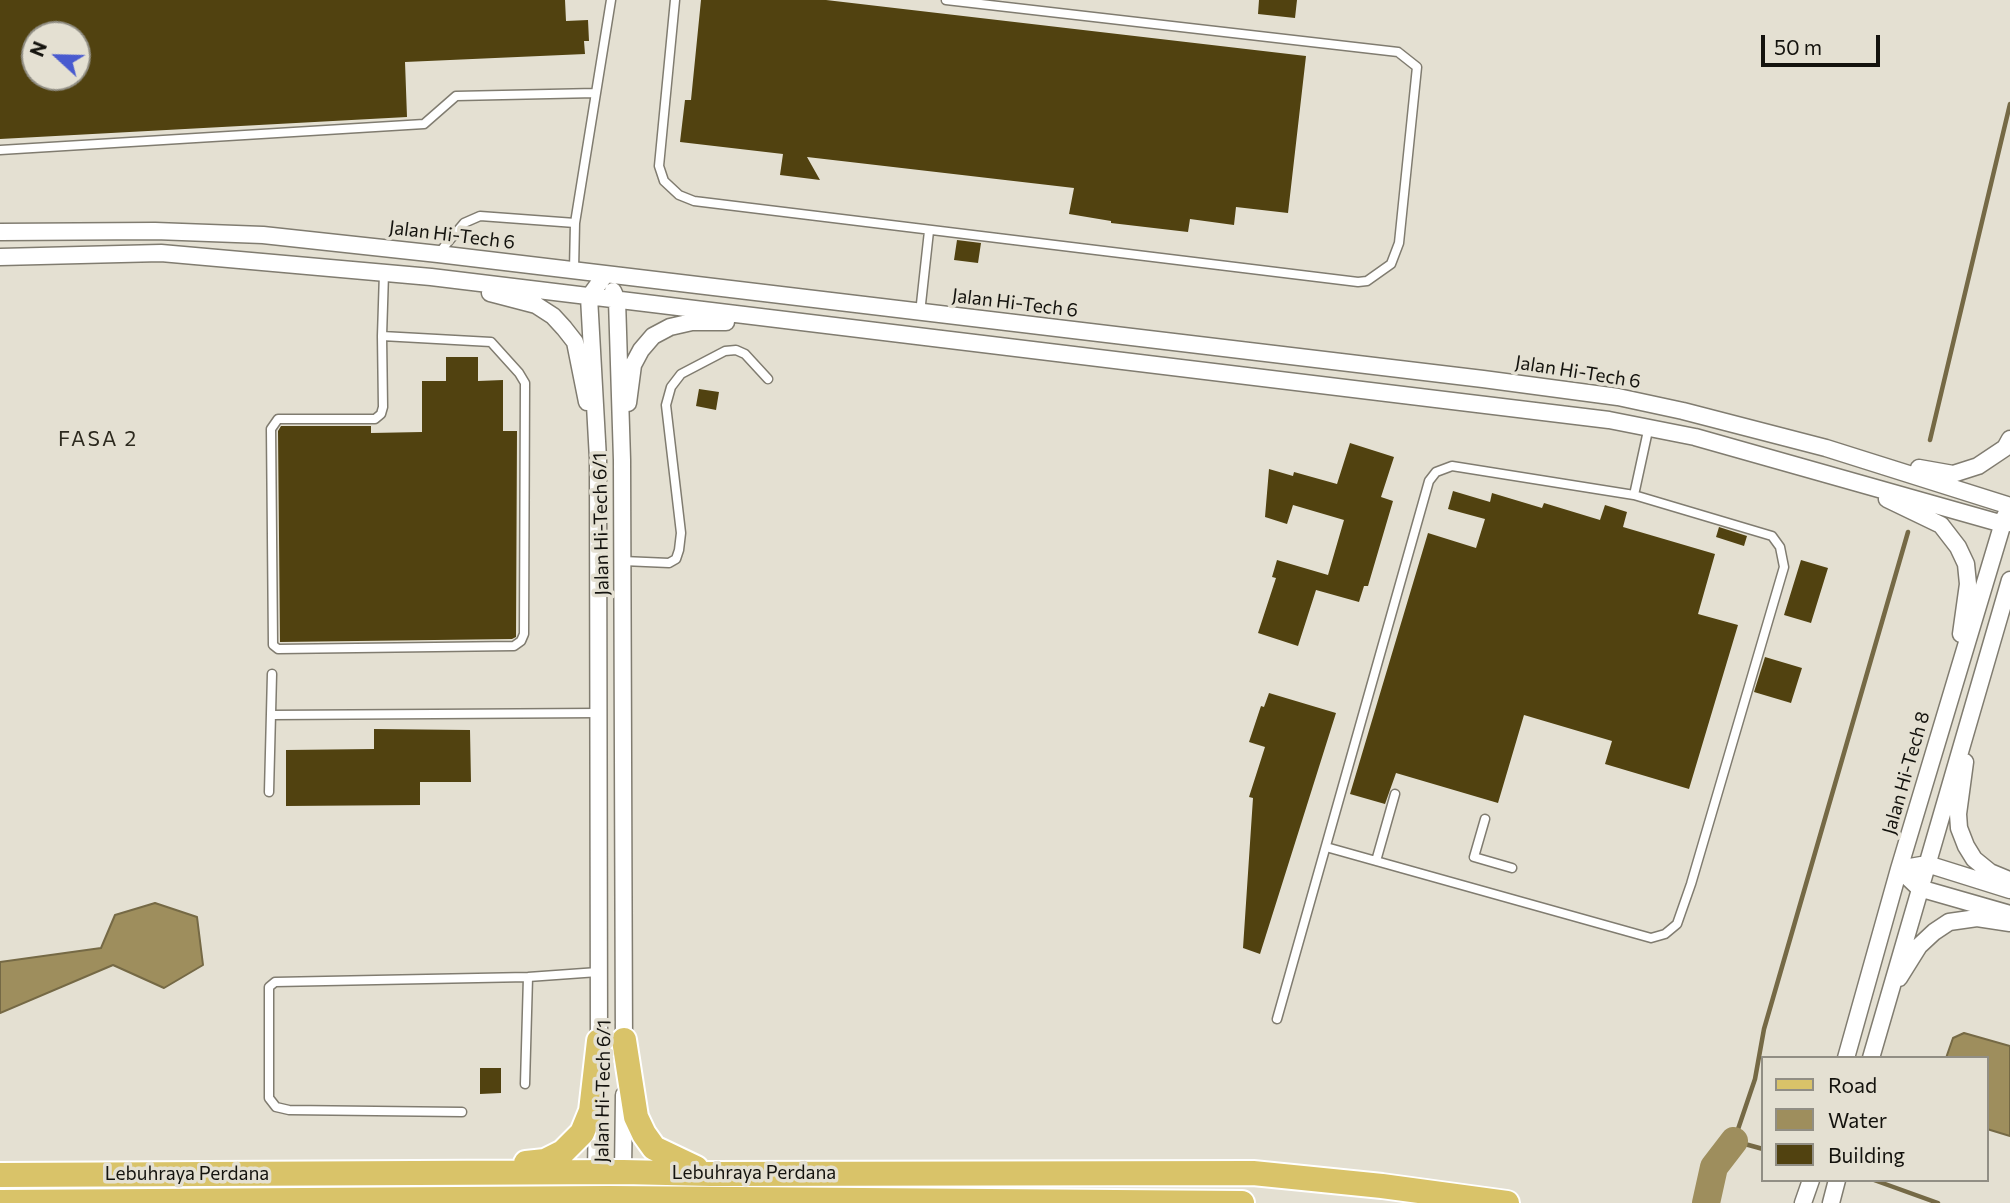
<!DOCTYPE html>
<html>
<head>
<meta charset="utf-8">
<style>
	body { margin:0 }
	#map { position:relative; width:2010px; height:1203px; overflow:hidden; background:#e4e0d2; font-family:Commissioner,sans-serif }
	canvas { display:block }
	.legend { position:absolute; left:1761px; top:1056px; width:228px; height:126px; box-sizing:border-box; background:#e4e0d2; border:2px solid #918e84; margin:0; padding:9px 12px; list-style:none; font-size:21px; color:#14130e }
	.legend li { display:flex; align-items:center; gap:14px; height:35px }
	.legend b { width:35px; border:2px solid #918e84 }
	.north { position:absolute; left:21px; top:21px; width:70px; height:70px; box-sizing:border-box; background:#e4e0d2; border:2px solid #918e84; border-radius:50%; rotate:292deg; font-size:19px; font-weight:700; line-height:28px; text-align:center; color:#14130e }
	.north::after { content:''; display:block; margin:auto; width:24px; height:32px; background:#485acf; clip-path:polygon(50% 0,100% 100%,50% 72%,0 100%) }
	.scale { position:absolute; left:1761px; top:35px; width:119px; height:32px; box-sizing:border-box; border:4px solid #14130e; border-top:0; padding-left:9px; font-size:21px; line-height:24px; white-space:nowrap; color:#14130e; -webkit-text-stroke:5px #e4e0d2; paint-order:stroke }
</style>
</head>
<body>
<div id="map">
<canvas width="2010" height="1203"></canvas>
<ul class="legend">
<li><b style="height:9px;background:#d9c369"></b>Road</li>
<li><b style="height:19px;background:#9e8e5d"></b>Water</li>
<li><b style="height:19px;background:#514210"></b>Building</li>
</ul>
<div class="north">N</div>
<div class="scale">50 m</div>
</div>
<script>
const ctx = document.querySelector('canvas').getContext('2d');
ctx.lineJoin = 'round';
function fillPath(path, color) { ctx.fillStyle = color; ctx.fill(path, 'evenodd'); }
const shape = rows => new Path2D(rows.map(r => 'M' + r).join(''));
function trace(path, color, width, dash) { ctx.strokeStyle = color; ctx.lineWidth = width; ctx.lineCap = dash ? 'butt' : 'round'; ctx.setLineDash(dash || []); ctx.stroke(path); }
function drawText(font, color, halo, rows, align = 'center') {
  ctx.font = font + ' Commissioner,sans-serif'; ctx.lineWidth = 7; ctx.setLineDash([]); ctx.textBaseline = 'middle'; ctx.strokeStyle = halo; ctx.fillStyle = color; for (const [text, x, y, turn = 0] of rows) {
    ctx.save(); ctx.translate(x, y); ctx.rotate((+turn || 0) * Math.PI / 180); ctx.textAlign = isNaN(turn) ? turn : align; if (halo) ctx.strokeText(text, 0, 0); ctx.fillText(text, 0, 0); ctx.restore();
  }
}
const water = shape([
	[155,903,197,917,203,965,164,988,113,965,0,1013,0,962,101,948,115,915,155,903],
	[1964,1033,2010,1046,2010,1136,1987,1129,1987,1058,1946,1058,1953,1038,1964,1033]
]);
fillPath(water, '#9e8e5d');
trace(water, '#756945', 2);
trace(shape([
	[1930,440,2010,104],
	[1763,1149,1734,1141,1755,1079,1764,1029,1908,532],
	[1874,1180,1938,1203]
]), '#756945', 4.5);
trace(shape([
	[1706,1203,1714,1167,1734,1141]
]), '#9e8e5d', 28);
fillPath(shape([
	[0,0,565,0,566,21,588,20,589,41,584,41,585,54,405,62,407,117,0,139],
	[35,35,77,35,77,77,35,77],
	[701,0,826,0,1306,56,1288,213,1236,207,1234,225,1190,219,1188,232,1111,223,1111,221,1069,214,1074,188,807,157,820,180,780,175,783,154,680,142,685,100,691,100],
	[1259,0,1297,0,1295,18,1258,14],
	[957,240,981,243,978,263,954,260],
	[446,357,478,357,478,381,503,380,503,431,517,431,516,637,512,639,280,642,278,431,281,426,371,426,371,433,422,432,422,381,446,381],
	[699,389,719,392,716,410,696,406],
	[1350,443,1394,457,1381,497,1393,501,1368,586,1364,586,1359,602,1316,590,1298,646,1258,633,1276,578,1272,577,1277,560,1328,575,1344,520,1293,505,1287,524,1265,517,1269,469,1293,476,1294,472,1337,484],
	[1453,491,1490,502,1492,493,1542,508,1544,503,1600,520,1605,505,1627,512,1623,527,1715,554,1698,614,1738,625,1689,789,1605,764,1612,741,1524,715,1498,803,1396,773,1385,804,1350,794,1428,533,1476,548,1485,519,1448,509],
	[1719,527,1747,536,1744,546,1716,537],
	[1801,560,1828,568,1811,623,1784,615],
	[1765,657,1802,668,1791,703,1754,692],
	[1269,693,1336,713,1260,954,1243,948,1253,798,1249,797,1265,747,1249,742,1261,706,1264,707],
	[374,729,470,730,471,782,420,782,420,805,286,806,286,750,374,749],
	[480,1068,501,1068,501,1093,480,1094]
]), '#514210');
const service = shape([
	[675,0,659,166,664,181,679,195,694,201,1358,282,1367,281,1391,264,1399,243,1417,67,1398,52,946,0],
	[0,150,424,124,456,96,596,93],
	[575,223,611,0],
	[438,254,464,223,480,216,575,223,574,270],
	[920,313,929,231],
	[382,336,491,342,519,373,525,383,524,634,521,641,514,646,278,649,273,645,271,429,278,419,375,419,381,414,383,407,382,336,384,273],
	[1634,495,1649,426],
	[623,561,669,563,676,559,679,550,681,533,666,405,671,387,681,374,725,351,736,350,745,354,768,379],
	[271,715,599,713],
	[269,792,272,674],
	[1485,819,1474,857,1512,868],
	[1376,861,1395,794],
	[1277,1019,1429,481,1436,472,1452,466,1634,495,1772,536,1780,547,1784,567,1691,884,1677,924,1665,934,1651,938,1326,847],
	[525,1084,528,977],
	[462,1112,289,1110,276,1107,269,1098,269,987,275,982,528,977,598,972]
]);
const minor = shape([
	[0,232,155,231,263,235,438,254,1483,379,1618,397,1683,411,1826,448,2010,506],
	[0,257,161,253,431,277,1609,420,1695,437,2003,524,2010,523],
	[613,291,617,300,622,460,624,1048],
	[490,293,536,305,553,316,564,328,575,342,587,402],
	[628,403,633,365,641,350,653,336,670,327,692,322,726,322],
	[1919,468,1953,474,1978,466,2005,448,2010,439],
	[1887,499,1941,525,1958,547,1966,564,1968,584,1961,634],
	[1965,762,1958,814,1959,828,1966,846,1974,859,1990,872,2009,880],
	[2010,890,1927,864,1899,869,1919,888,2010,914],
	[1899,978,1919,946,1934,932,1949,922,1977,918,2010,923],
	[599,1048,598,459,589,297,605,275],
	[1846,1058,1899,869,2005,516],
	[1871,1058,2010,580],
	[597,1109,596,1172,609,1198],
	[609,1198,623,1172,624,1095],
	[1803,1203,1811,1180],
	[1831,1203,1837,1180]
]);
const primary = shape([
	[624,1040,636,1117,644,1134,654,1148,696,1168],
	[526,1163,545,1161,563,1152,582,1133,591,1111,599,1041],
	[0,1175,623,1172,711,1174,1253,1173,1382,1186,1507,1203],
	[0,1202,609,1198,1242,1203]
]);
trace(service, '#807c70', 11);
trace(minor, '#807c70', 19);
trace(primary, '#fff', 28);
trace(service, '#fff', 8);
trace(minor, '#fff', 16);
trace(primary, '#d9c369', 24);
drawText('19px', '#14130e', '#e4e0d2', [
	["Jalan Hi-Tech 6",452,235,7],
	["Jalan Hi-Tech 6",1015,303,7],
	["Jalan Hi-Tech 6",1578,372,9],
	["Jalan Hi-Tech 6/1",601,524,-91],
	["Jalan Hi-Tech 8",1906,773,-74],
	["Jalan Hi-Tech 6/1",603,1091,-89],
	["Lebuhraya Perdana",754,1173],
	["Lebuhraya Perdana",187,1174]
]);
ctx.letterSpacing = '2px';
drawText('21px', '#2d2a1f', '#e4e0d2', [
	["FASA 2",98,439]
]);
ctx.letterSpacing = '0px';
</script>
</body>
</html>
